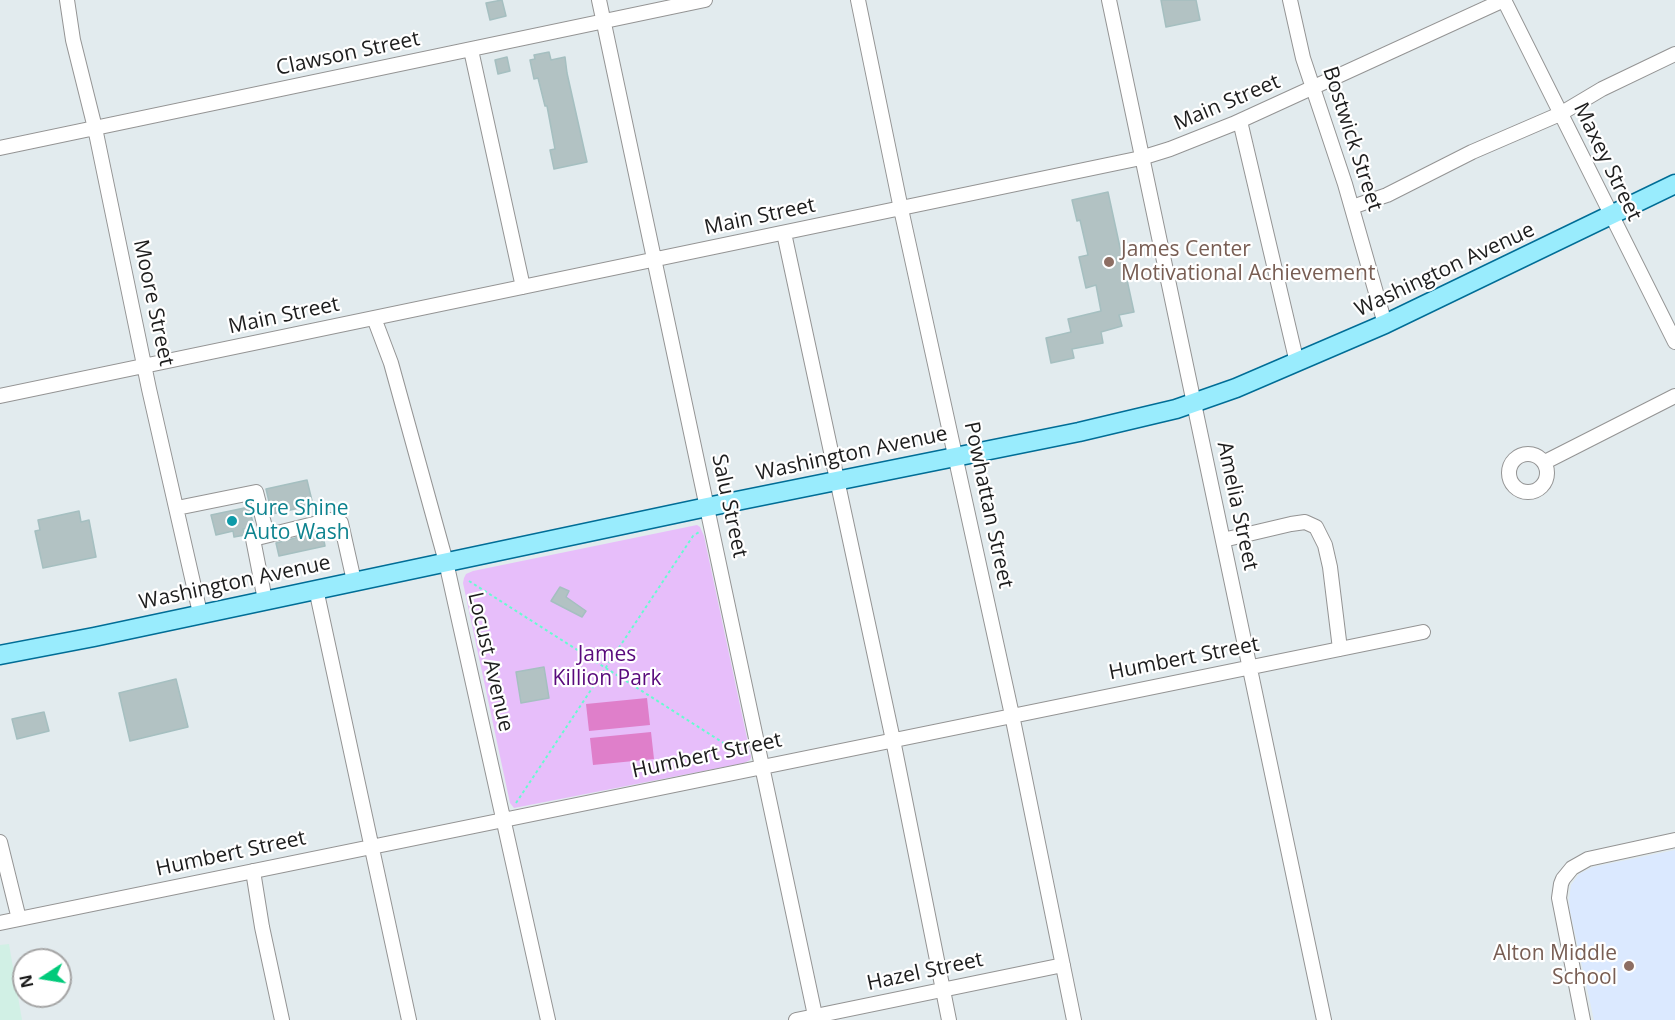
<!DOCTYPE html>
<html>
<head>
<meta charset="utf-8">
<style>
	body { margin:0 }
	#map { position:relative; width:1675px; height:1020px; overflow:hidden; background:#e2ebee; font-family:"Open Sans",sans-serif }
	canvas { display:block }
	.north { position:absolute; left:12px; top:948px; width:60px; height:60px; box-sizing:border-box; background:#fff; border:2px solid #a5a5a5; border-radius:50%; rotate:258deg; font-size:16px; font-weight:700; line-height:24px; text-align:center; color:#1d1d1d }
	.north::after { content:''; display:block; margin:auto; width:21px; height:27px; background:#00ca7a; clip-path:polygon(50% 0,100% 100%,50% 72%,0 100%) }
</style>
</head>
<body>
<div id="map">
<canvas width="1675" height="1020"></canvas>
<div class="north">N</div>
</div>
<script>
const ctx = document.querySelector('canvas').getContext('2d');
ctx.lineJoin = 'round';
function fillPath(path, color) { ctx.fillStyle = color; ctx.fill(path, 'evenodd'); }
const shape = rows => new Path2D(rows.map(r => 'M' + r).join(''));
function trace(path, color, width, dash) { ctx.strokeStyle = color; ctx.lineWidth = width; ctx.lineCap = dash ? 'butt' : 'round'; ctx.setLineDash(dash || []); ctx.stroke(path); }
function drawText(font, color, halo, rows, align = 'center') {
  ctx.font = font + ' "Open Sans",sans-serif'; ctx.lineWidth = 4.5; ctx.setLineDash([]); ctx.textBaseline = 'middle'; ctx.strokeStyle = halo; ctx.fillStyle = color; for (const [text, x, y, turn = 0] of rows) {
    ctx.save(); ctx.translate(x, y); ctx.rotate((+turn || 0) * Math.PI / 180); ctx.textAlign = isNaN(turn) ? turn : align; if (halo) ctx.strokeText(text, 0, 0); ctx.fillText(text, 0, 0); ctx.restore();
  }
}
fillPath(shape([
	[9,944,22,1020,0,1020,0,945]
]), '#d1f0e5');
fillPath(shape([
	[1675,850,1675,1020,1594,1020,1570,911,1569,900,1571,885,1579,874,1593,867]
]), '#dbe9ff');
fillPath(shape([
	[697,525,700,527,704,536,751,757,750,760,744,763,514,808,510,803,463,583,464,578,466,574,473,571]
]), '#e7befa');
fillPath(shape([
	[647,698,650,725,589,731,586,704],
	[651,732,654,759,593,765,590,738]
]), '#df7fca');
const building = shape([
	[502,0,506,16,490,20,486,3,502,0],
	[1161,0,1196,0,1200,20,1166,27,1161,0],
	[549,52,551,60,565,57,567,73,587,162,554,169,550,150,555,149,547,106,545,106,538,78,534,79,530,60,535,59,534,55,549,52],
	[507,57,510,71,498,74,495,60,507,57],
	[1108,192,1134,312,1119,315,1122,326,1101,332,1103,343,1072,349,1074,358,1051,363,1046,338,1071,332,1068,319,1101,311,1096,285,1086,288,1079,257,1088,255,1080,220,1077,221,1072,200,1108,192],
	[307,480,313,505,272,514,266,489,307,480],
	[249,507,254,527,243,529,245,535,234,537,233,531,216,535,211,515,249,507],
	[79,511,81,522,89,520,96,557,43,568,35,531,40,530,38,520,79,511],
	[322,531,325,546,279,556,276,543,322,531],
	[560,587,569,591,566,597,586,611,582,617,551,601,560,587],
	[544,667,549,698,521,703,516,672,544,667],
	[176,679,188,727,130,741,119,693,176,679],
	[44,712,49,731,17,739,12,719,44,712]
]);
fillPath(building, '#b2c2c3');
trace(building, '#a5bfc0', 1.5);
const minor = shape([
	[67,0,73,40,95,128,149,389,200,613],
	[599,0,816,1020],
	[858,0,901,209,1012,715,1074,1020],
	[1109,0,1324,1020],
	[1290,0,1303,58,1345,184,1385,324],
	[1504,0,1675,342],
	[471,50,523,287],
	[1240,121,1297,363],
	[0,148,705,0],
	[1352,207,1387,195,1472,152,1560,114,1602,89,1675,54],
	[784,233,893,740,949,1020],
	[374,318,391,363,446,562,548,1020],
	[0,396,1141,158,1170,149,1233,124,1504,0],
	'1509 473a19 19 0 1 1 38 0a19 19 0 1 1-38 0Z',
	[1545,462,1675,396],
	[177,508,256,492,267,535],
	[1223,540,1291,524,1305,522,1316,527,1325,545,1330,567,1340,649],
	[316,589,409,1020],
	[265,600,253,539,330,520,341,523,354,581],
	[0,842,19,919],
	[253,871,262,927,282,1020],
	[0,923,1423,632],
	[796,1020,1063,965],
	[1583,1020,1559,898,1561,884,1563,879,1572,868,1588,859,1675,840]
]);
const major = shape([
	[0,655,94,637,707,507,1079,432,1176,409,1236,388,1385,324,1675,184]
]);
trace(minor, '#949494', 16);
trace(major, '#006d96', 21);
trace(shape([
	[469,581,744,756],
	[516,803,693,536,699,532]
]), '#66fcd0', 2, [3, 3]);
trace(minor, '#fff', 14);
trace(major, '#99ecfd', 18);
for (const [x, y, r, color] of [
	[1109,262,6,"#8d6e63"],
	[232,521,6,"#0f9aa8"],
	[1629,966,6,"#8d6e63"]
]) { const dot = new Path2D(); dot.arc(x, y, r, 0, 2 * Math.PI); ctx.fillStyle = color; ctx.fill(dot); trace(dot, '#fff', 2); }
drawText('21px', '#1d1d1d', '#fff', [
	["Clawson Street",348,54,-12],
	["Main Street",1227,103,-23],
	["Bostwick Street",1352,139,72],
	["Maxey Street",1607,162,64],
	["Main Street",760,217,-12],
	["Washington Avenue",1445,270,-25],
	["Moore Street",153,303,78],
	["Main Street",284,316,-12],
	["Washington Avenue",852,454,-12],
	["Powhattan Street",988,505,78],
	["Salu Street",729,506,78],
	["Amelia Street",1237,506,78],
	["Washington Avenue",235,583,-12],
	["Humbert Street",1184,659,-11],
	["Locust Avenue",490,662,77],
	["Humbert Street",707,756,-12],
	["Humbert Street",231,854,-12],
	["Hazel Street",925,972,-12]
]);
drawText('21px', '#785e54', '#fff', [
	["James Center",1121,250],
	["Motivational Achievement",1121,274],
	["Alton Middle",1617,954,"right"],
	["School",1617,978,"right"]
], 'left');
drawText('21px', '#0d838f', '#fff', [
	["Sure Shine",244,509],
	["Auto Wash",244,533]
], 'left');
drawText('21px', '#590a7c', '#fff', [
	["James",607,655],
	["Killion Park",607,679]
]);
</script>
</body>
</html>
